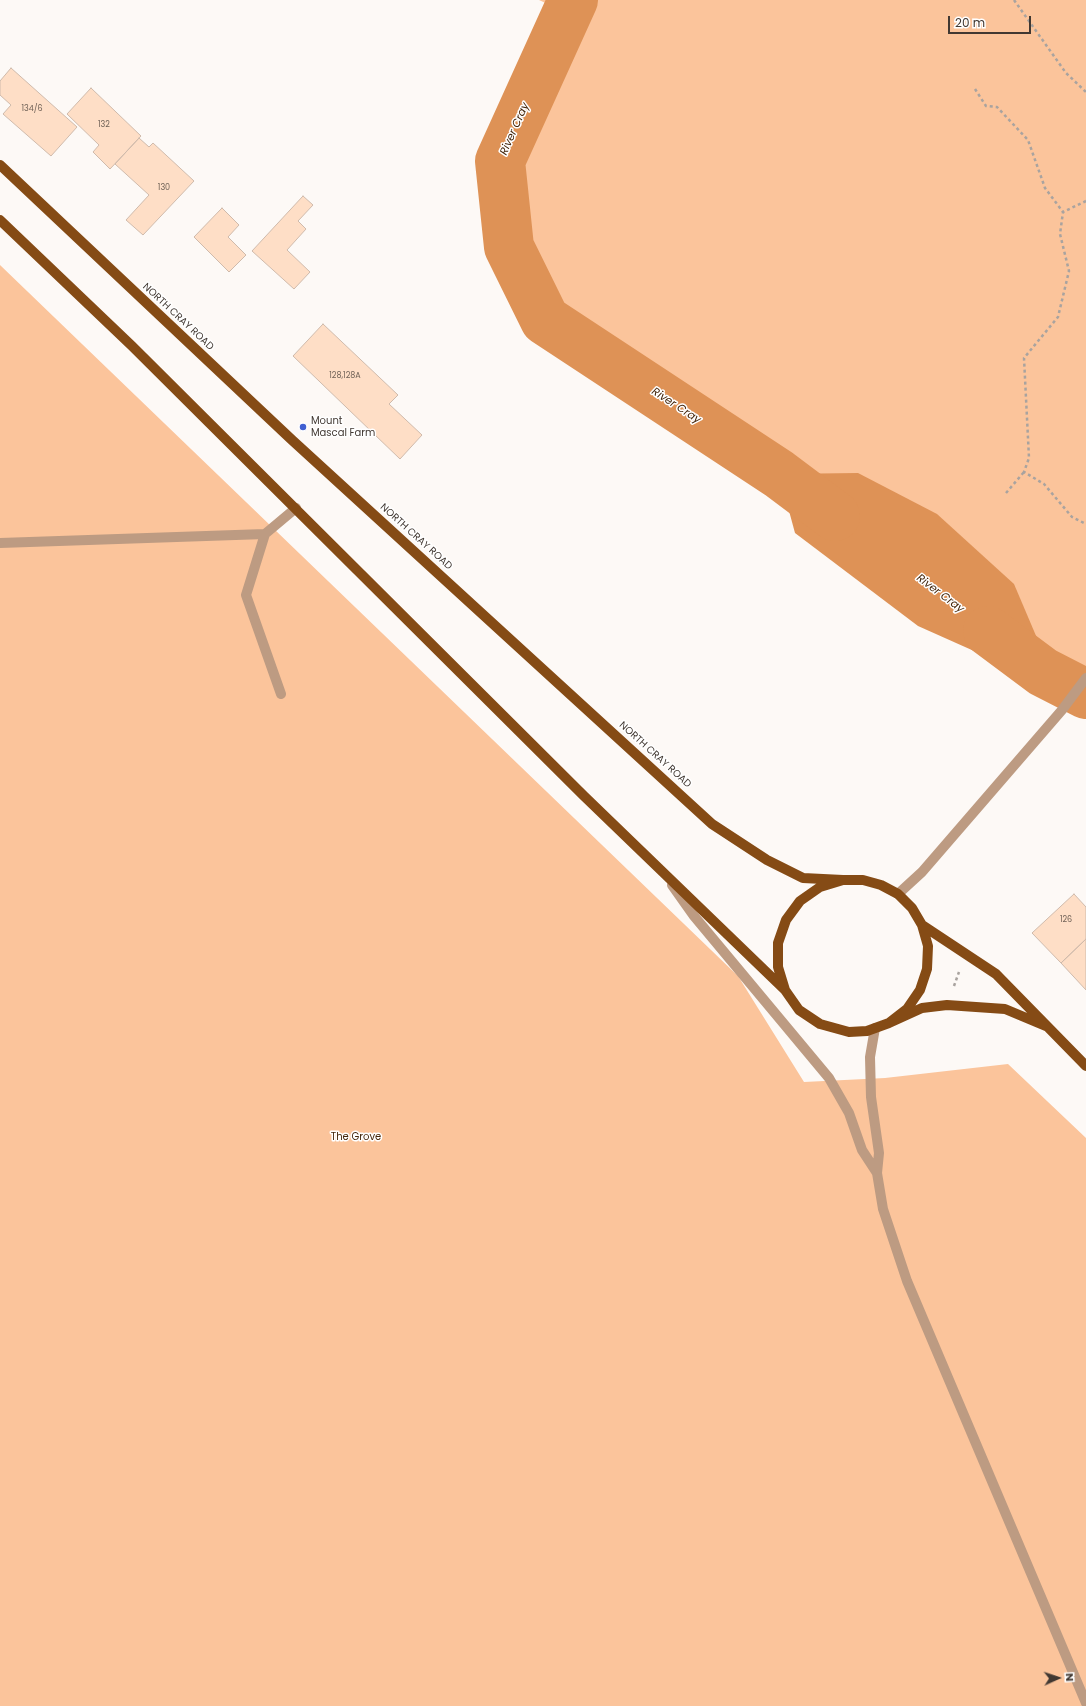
<!DOCTYPE html>
<html>
<head>
<meta charset="utf-8">
<style>
	body { margin:0 }
	#map { position:relative; width:1086px; height:1706px; overflow:hidden; background:#fdf9f6; font-family:Poppins,sans-serif }
	canvas { display:block }
	.north { position:absolute; left:1038px; top:1658px; width:40px; height:40px; -webkit-text-stroke:3px #fff; paint-order:stroke; rotate:87deg; font-size:11px; font-weight:700; line-height:16px; text-align:center; color:#413832 }
	.north::after { content:''; display:block; margin:auto; width:14px; height:18px; background:#413832; clip-path:polygon(50% 0,100% 100%,50% 72%,0 100%) }
	.scale { position:absolute; left:948px; top:16px; width:83px; height:18px; box-sizing:border-box; border:2px solid #413832; border-top:0; padding-left:5px; font-size:12px; line-height:14px; white-space:nowrap; color:#413832; -webkit-text-stroke:3px #fff; paint-order:stroke }
</style>
</head>
<body>
<div id="map">
<canvas width="1086" height="1706"></canvas>
<div class="north">N</div>
<div class="scale">20 m</div>
</div>
<script>
const ctx = document.querySelector('canvas').getContext('2d');
ctx.lineJoin = 'round';
function fillPath(path, color) { ctx.fillStyle = color; ctx.fill(path, 'evenodd'); }
const shape = rows => new Path2D(rows.map(r => 'M' + r).join(''));
function trace(path, color, width, dash) { ctx.strokeStyle = color; ctx.lineWidth = width; ctx.lineCap = dash ? 'butt' : 'round'; ctx.setLineDash(dash || []); ctx.stroke(path); }
function drawText(font, color, halo, rows, align = 'center') {
  ctx.font = font + ' Poppins,sans-serif'; ctx.lineWidth = 3; ctx.setLineDash([]); ctx.textBaseline = 'middle'; ctx.strokeStyle = halo; ctx.fillStyle = color; for (const [text, x, y, turn = 0] of rows) {
    ctx.save(); ctx.translate(x, y); ctx.rotate((+turn || 0) * Math.PI / 180); ctx.textAlign = isNaN(turn) ? turn : align; if (halo) ctx.strokeText(text, 0, 0); ctx.fillText(text, 0, 0); ctx.restore();
  }
}
fillPath(shape([
	[539,0,1086,0,1086,678,1076,692,1043,672,779,474,545,320,509,247,500,161,567,13],
	[0,265,738,976,804,1082,885,1078,1008,1064,1086,1138,1086,1706,0,1706]
]), '#fbc49b');
fillPath(shape([
	[858,473,937,514,1014,584,1048,664,1039,680,918,626,795,533,779,474]
]), '#de9256');
trace(shape([
	[573,0,500,161,509,247,545,320,779,474,835,516],
	[988,631,1043,672,1086,694]
]), '#de9256', 50);
const building = shape([
	[11,68,77,127,51,156,3,114,11,105,0,95,0,81,11,68],
	[91,88,141,136,110,169,93,152,99,145,67,114,91,88],
	[139,138,149,147,153,143,194,181,143,235,126,220,149,195,115,164,139,138],
	[303,196,313,205,298,221,306,229,287,250,310,272,294,289,252,251,303,196],
	[222,208,239,225,228,237,246,255,229,272,194,237,222,208],
	[323,324,398,395,389,404,422,435,400,459,293,356,323,324],
	[1074,894,1086,907,1086,939,1061,963,1032,933,1074,894],
	[1086,939,1086,990,1061,963,1086,939]
]);
fillPath(building, '#fedec6');
trace(building, '#cfbaab', 1);
trace(shape([
	[1014,0,1066,73,1086,92],
	[975,89,986,106,997,107,1028,140,1045,188,1063,212],
	[1086,201,1063,212,1060,234,1069,271,1058,317,1024,358,1029,458,1024,472,1044,484,1072,517,1086,524],
	[1006,493,1024,472],
	[954,986,959,972]
]), '#a9a39f', 2.5, [3, 3]);
trace(shape([
	[265,534,246,595,281,694],
	[0,543,265,534,296,508],
	[672,885,694,916,829,1078,849,1113,862,1150,877,1173],
	[898,894,922,872,1062,710,1086,678],
	[875,1028,870,1057,871,1097,879,1153,877,1173,883,1209,907,1281,1086,1703]
]), '#bd9b82', 10);
trace(shape([
	[0,165,292,440,712,824,767,860,803,878,843,880],
	[0,220,132,346,584,796,785,990],
	[922,925,996,974,1086,1066],
	[889,1023,907,1009,920,990,927,969,928,946,922,925,912,908,898,894,881,885,863,880,843,880,820,887,800,901,786,920,778,943,778,967,785,990,799,1010,820,1024,849,1032,867,1031,889,1023,922,1008,947,1005,1005,1009,1048,1027]
]), '#854b15', 10);
for (const [x, y, r, color] of [
	[303,427,4,"#405fd1"]
]) { const dot = new Path2D(); dot.arc(x, y, r, 0, 2 * Math.PI); ctx.fillStyle = color; ctx.fill(dot); trace(dot, '#fff', 1.5); }
drawText('8px', '#706257', null, [
	["134/6",32,109],
	["132",104,125],
	["130",164,188],
	["128,128A",345,376],
	["126",1066,920]
]);
drawText('10px', '#413832', '#fff', [
	["NORTH CRAY ROAD",178,317,43],
	["NORTH CRAY ROAD",416,537,42],
	["NORTH CRAY ROAD",655,755,42]
]);
drawText('10px', '#413832', '#fff', [
	["Mount",311,421],
	["Mascal Farm",311,433]
], 'left');
drawText('10px', '#45270c', '#fff', [
	["The Grove",356,1137]
]);
drawText('italic 11px', '#43250b', '#fff', [
	["River Cray",515,129,-66],
	["River Cray",676,406,33],
	["River Cray",940,594,37]
]);
</script>
</body>
</html>
